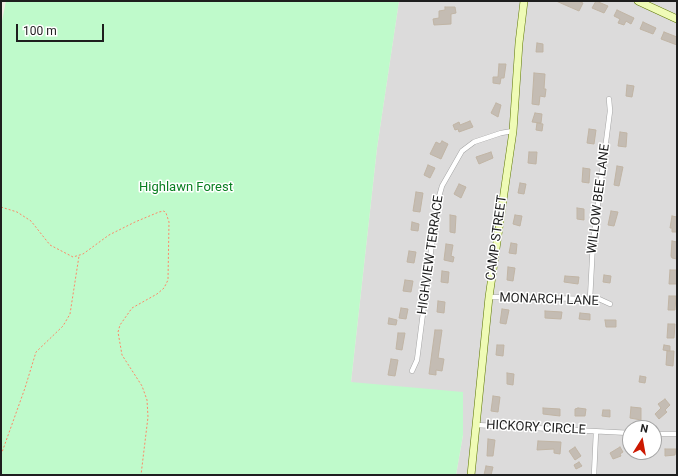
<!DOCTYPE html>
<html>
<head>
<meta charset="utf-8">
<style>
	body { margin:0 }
	#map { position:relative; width:678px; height:476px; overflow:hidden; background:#efede3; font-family:Roboto,sans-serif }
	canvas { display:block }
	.frame { position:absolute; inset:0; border:2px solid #1e1e1e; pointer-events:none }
	.north { position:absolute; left:622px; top:420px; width:40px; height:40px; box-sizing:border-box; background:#fff; border:1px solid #a5a5a5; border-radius:50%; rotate:11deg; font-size:11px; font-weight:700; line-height:16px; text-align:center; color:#1e1e1e }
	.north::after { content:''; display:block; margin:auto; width:14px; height:18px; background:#cc1800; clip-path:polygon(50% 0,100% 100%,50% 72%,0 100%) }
	.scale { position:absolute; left:16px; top:24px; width:88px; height:18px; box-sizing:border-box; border:2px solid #1e1e1e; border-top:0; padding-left:5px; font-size:12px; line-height:14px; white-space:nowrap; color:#1e1e1e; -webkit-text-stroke:3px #fff; paint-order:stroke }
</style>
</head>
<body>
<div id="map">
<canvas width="678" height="476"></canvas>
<div class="frame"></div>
<div class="north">N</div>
<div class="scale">100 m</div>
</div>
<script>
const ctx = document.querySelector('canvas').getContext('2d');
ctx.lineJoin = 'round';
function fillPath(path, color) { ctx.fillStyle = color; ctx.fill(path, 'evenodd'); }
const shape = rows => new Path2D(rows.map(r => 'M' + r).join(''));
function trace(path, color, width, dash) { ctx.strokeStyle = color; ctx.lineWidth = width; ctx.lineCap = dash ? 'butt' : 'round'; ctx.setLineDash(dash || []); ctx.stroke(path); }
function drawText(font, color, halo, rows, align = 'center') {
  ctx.font = font + ' Roboto,sans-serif'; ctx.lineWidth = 3; ctx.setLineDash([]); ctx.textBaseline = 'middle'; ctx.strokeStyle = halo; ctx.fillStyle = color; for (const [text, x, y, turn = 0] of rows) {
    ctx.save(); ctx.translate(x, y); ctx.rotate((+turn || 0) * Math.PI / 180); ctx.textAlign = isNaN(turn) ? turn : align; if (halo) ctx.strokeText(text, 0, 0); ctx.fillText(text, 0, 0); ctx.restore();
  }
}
fillPath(shape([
	[399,1,677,1,677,475,456,475,463,435,351,382,377,148],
	[630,428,654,428,654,452,630,452]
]), '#dcdbdb');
fillPath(shape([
	[6,1,399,1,377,148,351,382,463,392,463,435,456,475,1,475,1,26]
]), '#bffacb');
const building = shape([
	[556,1,578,1,583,3,579,11,556,1],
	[596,1,608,6,604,13,592,8,596,1],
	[445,7,455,7,456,13,451,14,451,24,434,25,433,19,439,18,439,11,445,10,445,7],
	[617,10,634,18,631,24,626,21,624,25,618,23,620,19,614,16,617,10],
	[643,22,656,28,653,34,640,29,643,22],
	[664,32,677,37,677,45,661,39,664,32],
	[537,43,543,44,543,52,536,52,537,43],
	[499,64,506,64,504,78,501,78,500,84,493,83,493,77,498,77,499,64],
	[534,73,545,74,544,89,546,89,545,97,540,96,539,105,532,104,534,73],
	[627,85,634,86,632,97,626,96,627,85],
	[496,103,501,105,498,117,491,113,496,103],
	[535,113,542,114,541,123,532,122,535,113],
	[470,121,473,127,459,132,458,129,455,130,453,125,459,122,460,125,470,121],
	[537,123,543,124,542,131,536,130,537,123],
	[589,129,596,130,594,144,587,143,589,129],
	[620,132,627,133,626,147,618,146,620,132],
	[442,141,448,144,441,159,430,154,436,142,440,144,442,141],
	[491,152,493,158,479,164,476,157,491,152],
	[529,152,537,152,536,164,528,163,529,152],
	[428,165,435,168,430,178,424,175,428,165],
	[617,166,623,167,619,186,614,185,617,166],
	[583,168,590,169,589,183,582,182,583,168],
	[520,183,526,184,524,194,518,193,520,183],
	[459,184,466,187,461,198,454,194,459,184],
	[416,192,423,193,420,212,413,211,416,192],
	[577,208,584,209,584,220,577,219,577,208],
	[611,211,618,212,614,226,608,225,611,211],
	[450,215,456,216,455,233,450,232,450,215],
	[515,215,522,216,520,226,513,224,515,215],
	[672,216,677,217,677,232,672,232,672,228,670,228,672,216],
	[412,222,419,224,418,231,411,230,412,222],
	[672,241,677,242,677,259,672,258,671,256,672,241],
	[511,243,517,244,516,254,509,253,511,243],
	[446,244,453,245,451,256,454,257,453,262,444,260,446,244],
	[409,251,416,252,414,263,407,262,409,251],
	[508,267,515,268,513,281,507,280,508,267],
	[670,270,677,270,677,284,669,284,670,270],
	[442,271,449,272,448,283,441,282,442,271],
	[604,275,611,276,610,283,603,282,604,275],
	[565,276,579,277,578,284,564,282,565,276],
	[405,280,413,281,411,292,403,291,405,280],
	[669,296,676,296,675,310,668,310,669,296],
	[438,301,445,302,444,313,437,312,438,301],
	[401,308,408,309,406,319,399,318,401,308],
	[502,309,509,310,506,324,500,323,502,309],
	[545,311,562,312,561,319,545,318,545,311],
	[580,313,590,314,590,320,579,319,580,313],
	[389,318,397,320,396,325,388,324,389,318],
	[605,320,616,320,616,327,606,327,605,320],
	[668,324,675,324,674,338,667,338,668,324],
	[435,330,442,330,438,358,444,359,442,371,436,370,436,375,429,374,435,330],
	[398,333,405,333,402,350,396,349,398,333],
	[497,345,504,345,503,356,496,355,497,345],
	[664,345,670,346,670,351,663,350,664,345],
	[667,351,674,351,673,366,666,365,667,351],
	[391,359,398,360,395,376,388,375,391,359],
	[507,373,514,374,513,385,507,384,507,373],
	[640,376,646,377,645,383,639,382,640,376],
	[493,396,500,397,498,412,491,411,493,396],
	[665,399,670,405,665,410,667,412,659,419,655,414,661,408,658,404,665,399],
	[631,407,641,408,641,420,630,418,631,407],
	[543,408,560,409,560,416,543,414,543,408],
	[578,408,586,409,585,416,575,416,575,409,578,408],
	[603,410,610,410,610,417,602,416,603,410],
	[488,439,495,440,493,456,487,456,488,439],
	[538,441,561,442,560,454,554,453,554,449,537,450,538,441],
	[575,447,581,456,575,460,569,451,575,447],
	[620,447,623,452,620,454,621,456,613,459,610,453,620,447],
	[665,449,676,449,675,455,665,456,665,449],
	[579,462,582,466,576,469,574,465,579,462],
	[486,466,493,467,491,475,484,475,486,466]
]);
fillPath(building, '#c4bcb3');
trace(building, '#c1b5a5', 1);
const street = shape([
	[489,297,590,299,599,299,610,304],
	[590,299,593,242,610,111,609,99],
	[412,371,417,360,437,204,442,186,462,151,474,142,501,133,513,131],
	[476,425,630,433],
	[654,434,677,434],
	[594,475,596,432]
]);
const secondary = shape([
	[638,1,677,19],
	[471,475,489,297,513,131,519,43,524,1]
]);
trace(street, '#a5a5a5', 5.5);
trace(secondary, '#5d7702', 8);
trace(shape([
	[1,207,17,212,31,221,50,245,73,257,83,254,109,235,135,222,159,212,164,211,166,213,169,222,168,280,164,288,157,294,132,308,120,325,118,332,122,355,142,386,147,400,148,417,141,475],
	[1,455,25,388,36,352,63,326,70,314,79,256]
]), '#fd8867', 1, [2, 2]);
trace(street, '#fff', 4.5);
trace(secondary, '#effbb6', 7);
drawText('13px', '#097f21', '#fff', [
	["Highlawn Forest",186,188]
]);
drawText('13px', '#1e1e1e', '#fff', [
	["WILLOW BEE LANE",599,199,-83],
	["CAMP STREET",497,238,-82],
	["HIGHVIEW TERRACE",431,255,-82],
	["MONARCH LANE",549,300,2],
	["HICKORY CIRCLE",536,428,3]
]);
</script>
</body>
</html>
